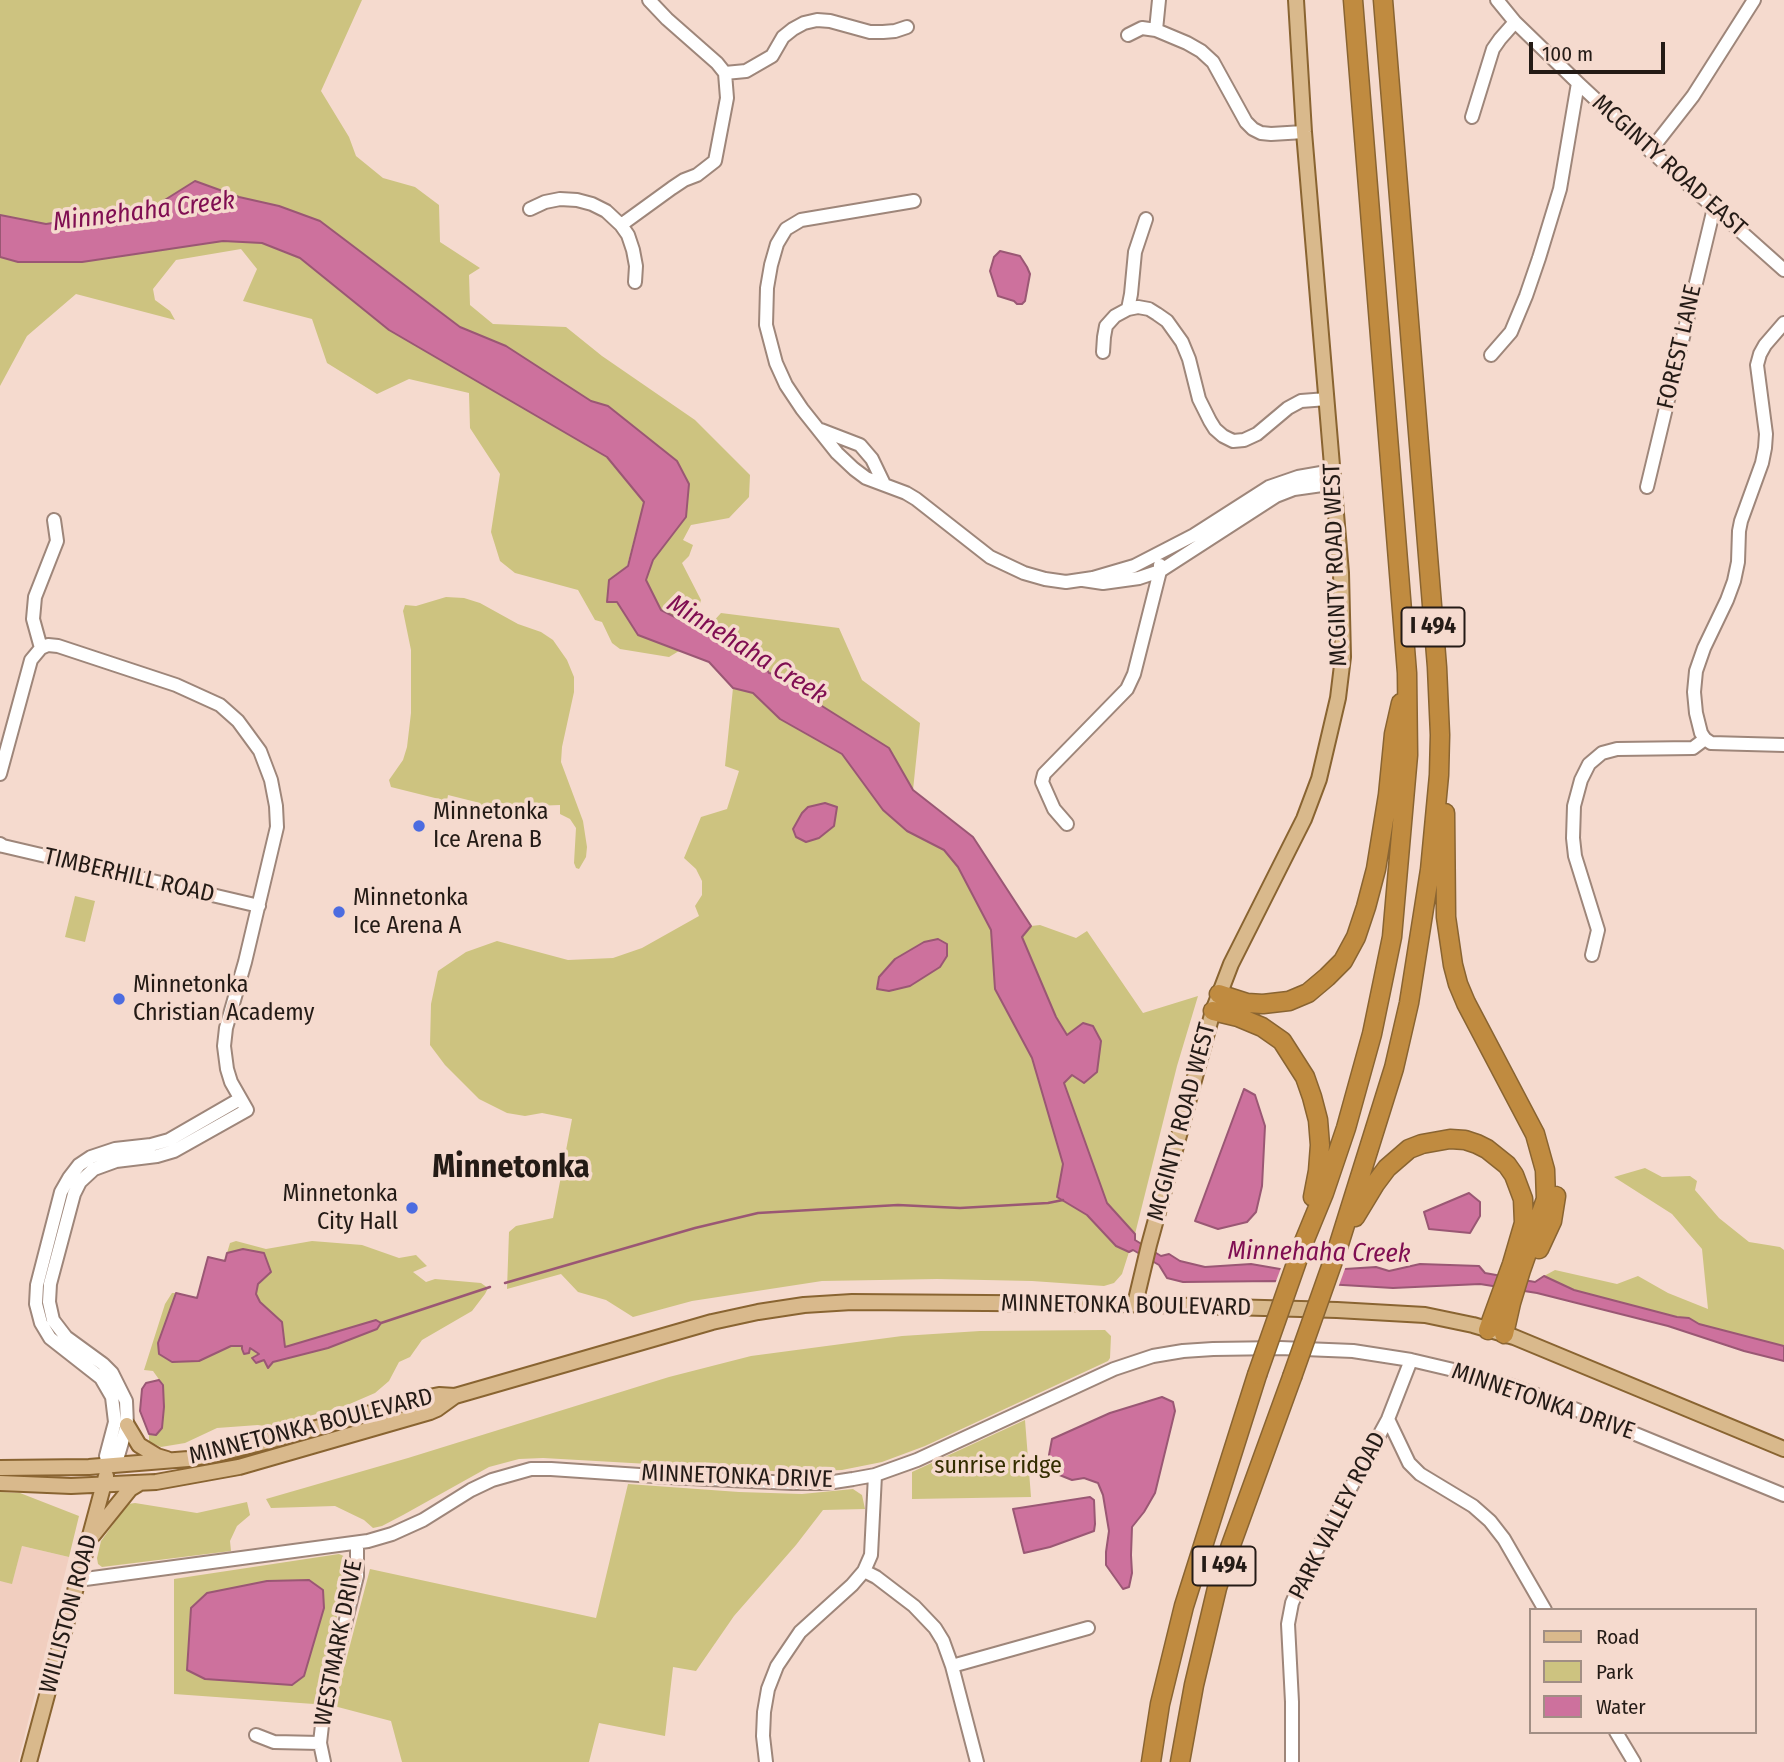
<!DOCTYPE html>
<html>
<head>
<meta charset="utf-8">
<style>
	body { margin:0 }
	#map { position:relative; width:1784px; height:1762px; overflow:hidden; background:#f5dace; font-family:"Fira Sans Condensed",sans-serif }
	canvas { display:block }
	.legend { position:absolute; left:1529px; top:1608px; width:228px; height:126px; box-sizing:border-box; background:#f5dace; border:2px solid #a18e84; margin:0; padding:9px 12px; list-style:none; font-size:21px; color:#241b16 }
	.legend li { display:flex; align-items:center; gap:14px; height:35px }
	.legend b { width:35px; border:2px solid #a18e84 }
	.scale { position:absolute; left:1529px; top:42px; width:136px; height:32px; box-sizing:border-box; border:4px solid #241b16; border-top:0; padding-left:9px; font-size:21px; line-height:24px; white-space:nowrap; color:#241b16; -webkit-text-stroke:5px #f5dace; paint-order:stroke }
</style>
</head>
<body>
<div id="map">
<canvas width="1784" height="1762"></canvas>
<ul class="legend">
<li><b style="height:9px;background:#d9b98c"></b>Road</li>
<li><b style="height:19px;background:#cdc380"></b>Park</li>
<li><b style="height:19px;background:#cd719d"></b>Water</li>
</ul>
<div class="scale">100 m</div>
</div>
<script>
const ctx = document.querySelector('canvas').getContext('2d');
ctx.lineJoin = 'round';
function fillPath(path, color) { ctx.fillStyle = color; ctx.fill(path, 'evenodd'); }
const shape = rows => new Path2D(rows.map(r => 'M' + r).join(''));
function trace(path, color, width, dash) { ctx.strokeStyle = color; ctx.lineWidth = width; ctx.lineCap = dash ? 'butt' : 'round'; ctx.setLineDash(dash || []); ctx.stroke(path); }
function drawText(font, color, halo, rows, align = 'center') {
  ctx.font = font + ' "Fira Sans Condensed",sans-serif'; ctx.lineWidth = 7; ctx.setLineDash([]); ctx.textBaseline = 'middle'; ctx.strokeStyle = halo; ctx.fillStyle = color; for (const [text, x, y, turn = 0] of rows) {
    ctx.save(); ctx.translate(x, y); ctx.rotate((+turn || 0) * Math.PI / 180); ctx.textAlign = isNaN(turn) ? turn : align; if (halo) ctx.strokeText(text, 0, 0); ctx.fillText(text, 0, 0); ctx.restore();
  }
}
fillPath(shape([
	[22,1546,69,1557,18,1762,0,1762,0,1581,12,1583]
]), '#f1cebf');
fillPath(shape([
	[0,0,362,0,321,91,349,137,356,156,383,178,415,187,439,205,440,242,480,268,469,275,470,305,493,324,566,327,602,356,695,420,750,475,749,497,729,518,691,525,683,540,693,545,689,556,682,563,701,600,698,610,711,624,721,613,839,628,862,680,920,723,913,790,889,748,797,691,790,678,769,673,756,651,744,651,694,623,683,621,661,610,646,580,653,560,686,517,608,406,591,401,506,346,461,327,320,221,239,197,204,184,122,256,223,241,262,243,300,258,389,330,607,457,644,502,627,566,609,580,617,602,638,635,679,651,669,657,620,649,612,643,602,622,595,620,578,590,515,573,500,561,491,532,500,474,470,428,469,393,409,379,377,394,327,363,312,319,243,301,257,269,241,249,176,260,153,289,155,300,170,311,175,320,76,294,27,336,0,386],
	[446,597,464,598,480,603,518,624,541,632,553,640,567,660,574,677,574,692,562,747,561,762,583,821,587,847,586,857,579,869,576,868,574,863,576,828,570,819,560,814,560,805,533,806,515,810,490,819,485,809,480,803,448,795,447,801,391,787,389,780,403,760,407,747,411,713,411,650,403,611,405,605,416,606],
	[733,688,753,693,780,719,842,754,883,810,907,831,944,850,958,867,991,930,995,989,1032,1058,1063,1164,1057,1197,1087,1215,1116,1246,1129,1252,1122,1274,1114,1283,1104,1286,1032,1281,937,1279,822,1281,692,1301,633,1317,606,1300,578,1292,561,1274,507,1289,509,1232,516,1226,553,1218,572,1119,542,1113,525,1116,507,1113,479,1099,445,1065,430,1045,431,1004,438,971,466,952,497,941,568,960,613,958,642,948,699,916,695,906,702,895,702,881,696,869,684,858,701,817,727,809,739,771,725,766],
	[75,896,95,901,85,942,65,937],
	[1040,925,1076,938,1087,931,1143,1013,1198,996,1177,1066,1135,1234,1107,1203,1063,1082,1072,1075,1067,1035,1056,1017,1022,937,1031,926],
	[1645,1168,1662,1177,1690,1176,1697,1181,1695,1190,1719,1218,1749,1242,1780,1247,1784,1250,1784,1346,1699,1324,1689,1318,1677,1317,1574,1290,1544,1276,1555,1270,1617,1284,1638,1276,1668,1293,1708,1309,1702,1249,1672,1214,1614,1177],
	[236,1241,266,1249,312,1241,362,1245,399,1258,416,1255,427,1266,413,1272,426,1282,435,1279,481,1283,488,1288,485,1294,472,1311,422,1340,410,1357,399,1362,389,1381,375,1393,345,1406,270,1427,258,1425,217,1428,185,1443,161,1447,149,1442,149,1434,156,1435,163,1385,153,1371,144,1370,165,1304,172,1293,176,1293,158,1343,199,1361,231,1346,243,1346,249,1348,260,1355,268,1367,284,1347,282,1322,260,1302,256,1294,258,1284,243,1249,227,1253,230,1243],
	[1105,1330,1111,1336,1110,1358,1108,1361,925,1446,882,1462,842,1470,790,1472,543,1458,519,1459,489,1467,403,1515,382,1526,373,1528,364,1520,335,1506,271,1508,266,1499,408,1458,669,1377,751,1356,902,1336,980,1331],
	[1025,1420,1031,1497,912,1499,912,1472],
	[628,1484,739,1492,802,1494,853,1489,862,1495,865,1509,823,1510,796,1545,734,1616,696,1671,673,1667,665,1736,599,1723,589,1762,402,1762,391,1721,334,1706,370,1569,596,1618],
	[0,1492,20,1493,79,1516,69,1557,22,1546,12,1584,0,1581],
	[247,1502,250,1515,237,1526,230,1541,231,1551,102,1567,98,1564,97,1558,101,1541,128,1504,135,1503,197,1513],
	[339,1554,346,1557,349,1570,314,1704,174,1694,174,1579],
	[304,1676,292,1685,205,1679]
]), '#cdc380');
const water = shape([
	[195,181,239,197,279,206,320,221,460,327,506,346,591,401,608,406,677,461,689,484,686,517,653,560,646,580,661,610,683,621,694,623,744,651,756,651,769,673,790,678,798,691,889,748,913,790,973,837,1031,926,1022,937,1056,1017,1067,1035,1083,1023,1093,1026,1101,1041,1097,1072,1084,1083,1072,1075,1064,1083,1107,1203,1135,1234,1135,1240,1161,1256,1169,1254,1180,1261,1205,1267,1251,1264,1280,1269,1345,1269,1376,1267,1389,1271,1420,1264,1479,1266,1485,1273,1535,1282,1544,1276,1574,1290,1677,1317,1689,1318,1699,1324,1784,1346,1784,1361,1744,1351,1668,1326,1537,1293,1480,1284,1393,1288,1276,1281,1183,1282,1167,1278,1159,1265,1133,1250,1129,1252,1116,1246,1087,1215,1057,1197,1063,1164,1032,1058,995,989,991,930,958,867,944,850,907,831,883,810,842,754,780,719,753,693,733,688,709,662,638,635,617,602,607,602,609,580,628,566,644,502,607,457,389,330,300,258,262,243,223,241,82,262,18,262,0,257,0,215,46,224,152,208,195,181],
	[1000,251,1020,256,1027,267,1030,274,1025,301,1022,304,1017,304,1014,301,998,296,990,271,994,257,1000,251],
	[825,803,837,807,834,826,819,838,806,842,796,837,793,829,802,813,808,807,825,803],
	[938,939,947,944,947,956,940,967,910,986,889,991,877,989,879,977,895,959,924,942,938,939],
	[1244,1089,1255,1095,1265,1126,1262,1186,1256,1212,1247,1222,1218,1229,1195,1221,1244,1089],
	[1469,1193,1480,1202,1480,1216,1470,1233,1429,1229,1424,1212,1469,1193],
	[243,1249,264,1253,271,1272,258,1284,256,1294,260,1302,282,1322,285,1347,376,1320,381,1323,377,1329,328,1348,273,1362,268,1368,264,1360,256,1363,252,1358,259,1354,250,1348,249,1353,244,1354,242,1349,242,1346,231,1346,199,1361,172,1362,159,1354,158,1343,176,1293,197,1298,208,1257,225,1261,227,1253,243,1249],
	[159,1380,163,1385,164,1407,162,1428,156,1435,149,1434,140,1411,142,1389,146,1383,159,1380],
	[1162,1397,1173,1402,1175,1411,1155,1493,1144,1512,1132,1527,1131,1555,1132,1573,1129,1587,1123,1589,1106,1565,1106,1552,1109,1531,1103,1495,1098,1483,1084,1478,1072,1480,1057,1474,1049,1455,1052,1439,1110,1413,1162,1397],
	[1090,1497,1094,1500,1095,1524,1094,1531,1050,1547,1024,1553,1013,1509,1090,1497],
	[309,1580,323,1590,324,1608,304,1676,292,1685,205,1679,187,1670,191,1608,207,1593,267,1581,309,1580]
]);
fillPath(water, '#cd719d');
trace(water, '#9a5774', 2);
fillPath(shape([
	[1282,1265,1346,1266,1338,1288,1275,1284]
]), '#f5dace');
trace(shape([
	[505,1283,695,1228,758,1213,898,1205,960,1208,1048,1203,1063,1200],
	[381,1323,490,1287]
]), '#9a5774', 2.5);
const minor = shape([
	[1497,0,1515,22,1578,83,1664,163,1784,270],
	[1156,30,1159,0],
	[1128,35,1142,28,1156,30,1187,43,1201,51,1213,62,1246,122,1253,129,1261,133,1271,134,1304,132],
	[725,73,746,71,772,56,783,37,793,29,804,23,817,20,830,21,870,32,883,32,895,31,907,27],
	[1472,117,1493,49,1500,39,1515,22],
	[1650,151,1693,96,1754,0],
	[914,201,801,220,786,229,777,244,771,265,767,288,766,325,776,363,786,385,802,409,837,453,854,469,866,478,906,493,916,499,990,557,1024,573,1045,579,1066,582,1093,578,1134,566,1194,535,1269,487,1298,477,1321,473,1333,477,1322,485,1294,489,1276,496,1160,571,1139,578,1103,583,1083,580],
	[530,209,545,202,560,199,577,200,592,204,606,211,621,225,628,235,633,250,636,266,635,282],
	[621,225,672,188,684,180,697,175,715,161,727,98,725,73,717,63,667,19,649,0],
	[1128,309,1131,294,1135,252,1146,219],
	[1784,323,1765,345,1760,354,1757,365,1766,434,1765,448,1762,463,1741,521,1739,531,1738,562,1734,581,1727,600,1704,648,1696,671,1694,692,1696,713,1701,733,1705,739,1711,743,1784,745],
	[1103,352,1104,337,1106,326,1115,316,1128,309,1138,307,1149,309,1157,314,1167,321,1182,342,1189,359,1199,399,1210,421,1215,429,1223,436,1233,441,1244,440,1257,434,1288,408,1301,401,1327,399],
	[1491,355,1511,332,1526,296,1539,258,1560,189,1578,83],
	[821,430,860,445,872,459,884,484],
	[1647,487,1714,208],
	[41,648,33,619,35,597,57,541,54,520],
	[0,774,31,660,41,648,48,645,58,646,176,685,220,705,238,721,260,751,271,780,276,806,277,827,245,962,226,1028,224,1046,227,1069,231,1082,247,1110,174,1151,157,1156,116,1161,94,1169,80,1182,74,1194,50,1284,49,1302,53,1320,66,1337,103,1364,112,1373,126,1401,127,1425,118,1456,109,1465],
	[1067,824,1054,809,1042,782,1044,774,1127,689,1134,674,1160,571,1160,565],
	[0,844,3,846,259,906],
	[1592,955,1598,930,1575,856,1573,838,1574,806,1581,780,1589,764,1602,753,1617,749,1693,748,1705,739],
	[1388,1419,1409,1463,1420,1474,1473,1506,1490,1521,1504,1539,1545,1610],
	[109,1465,106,1456,115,1422,112,1397,101,1378,50,1338,41,1323,36,1304,37,1285,61,1192,69,1178,79,1165,91,1157,115,1149,151,1145,169,1140,240,1099],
	[864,1571,876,1577,914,1606,935,1628,943,1641,952,1666,977,1762],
	[78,1580,368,1541,392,1534,423,1520,471,1490,492,1480,531,1469,551,1469,669,1477,792,1483,827,1483,853,1479,875,1475,917,1460,1114,1369,1153,1356,1183,1351,1213,1349,1280,1348,1353,1351,1411,1360,1462,1372,1512,1386,1577,1410,1784,1495],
	[952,1666,1088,1628],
	[1616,1732,1634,1762],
	[256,1735,274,1742,320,1743],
	[324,1762,320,1743,324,1707,357,1576,357,1543],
	[766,1762,763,1736,764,1712,768,1689,777,1666,800,1632,852,1585,864,1571,871,1555,875,1475],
	[1292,1762,1292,1702,1288,1624,1292,1603,1308,1566,1388,1419,1411,1360]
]);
const major = shape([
	[1135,1304,1149,1245,1213,1011,1231,964,1304,819,1319,779,1338,698,1343,657,1341,573,1304,132,1296,0],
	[127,1425,139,1445,157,1456,167,1459],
	[0,1468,89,1467,188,1459,221,1453,269,1441,429,1397,439,1395,455,1396],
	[0,1483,71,1486,156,1482,239,1467,430,1412,437,1409,455,1396,712,1322,758,1312,804,1305,852,1302,1119,1304,1337,1310,1425,1315,1473,1325,1514,1337,1784,1449],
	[93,1535,130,1489,140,1483],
	[29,1762,106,1476]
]);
const highway = shape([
	[1445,813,1446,917,1453,965,1458,984,1466,1003,1535,1134,1545,1170,1546,1199,1521,1270,1511,1303,1504,1334],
	[1219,994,1247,1003,1263,1004,1289,1001,1308,993,1327,977,1343,961,1356,937,1366,907,1376,869,1388,795,1394,734,1401,703],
	[1213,1011,1238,1017,1262,1027,1282,1041,1305,1077,1312,1097,1318,1120,1320,1145,1318,1171,1313,1197],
	[1355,1217,1375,1184,1387,1168,1409,1149,1422,1144,1450,1139,1465,1140,1477,1144,1487,1149,1507,1165,1514,1175,1523,1199,1524,1223,1512,1264,1488,1330],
	[1303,1244,1324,1193,1346,1128,1372,1034,1392,937,1408,755,1407,673,1353,0],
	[1339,1244,1394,1068,1409,1003,1430,870,1439,775,1440,735,1437,667,1383,0],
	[1539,1249,1552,1221,1556,1196],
	[1151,1762,1160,1704,1184,1606,1257,1375],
	[1180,1762,1194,1685,1217,1588,1231,1545,1292,1377]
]);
trace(minor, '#9e867a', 16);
trace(major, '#896431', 18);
trace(highway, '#896431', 21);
trace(minor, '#fff', 12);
trace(major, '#d9b98c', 14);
trace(highway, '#c08b40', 18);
const highwayBridge = shape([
	[1257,1375,1303,1244],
	[1292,1377,1339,1244]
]);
trace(highwayBridge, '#896431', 21, []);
trace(highwayBridge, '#c08b40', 18);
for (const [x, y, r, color] of [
	[419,826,7,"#4c6ce0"],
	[339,912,7,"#4c6ce0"],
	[119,999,7,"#4c6ce0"],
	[412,1208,7,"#4c6ce0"]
]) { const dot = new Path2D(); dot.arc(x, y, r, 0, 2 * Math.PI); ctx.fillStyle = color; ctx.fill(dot); trace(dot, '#f5dace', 2.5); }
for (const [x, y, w] of [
	[1433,627,63],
	[1224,1566,63]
]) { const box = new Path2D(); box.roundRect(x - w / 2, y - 19.5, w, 39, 5); ctx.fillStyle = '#f5dace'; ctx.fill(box); trace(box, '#241b16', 2); }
drawText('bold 23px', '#241b16', null, [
	["I 494",1433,627],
	["I 494",1224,1566]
]);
drawText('24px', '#241b16', '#f5dace', [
	["MCGINTY ROAD EAST",1669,166,42],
	["FOREST LANE",1680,347,-77],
	["MCGINTY ROAD WEST",1336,565,-92],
	["TIMBERHILL ROAD",129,876,13],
	["MCGINTY ROAD WEST",1182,1122,-75],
	["MINNETONKA BOULEVARD",1126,1306,1],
	["MINNETONKA DRIVE",1543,1402,19],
	["MINNETONKA BOULEVARD",311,1427,-14],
	["MINNETONKA DRIVE",737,1477,2],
	["PARK VALLEY ROAD",1338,1516,-63],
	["WILLISTON ROAD",69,1614,-75],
	["WESTMARK DRIVE",339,1643,-79]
]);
drawText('24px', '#241b16', '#f5dace', [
	["Minnetonka",433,812],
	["Ice Arena B",433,840],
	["Minnetonka",353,898],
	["Ice Arena A",353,926],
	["Minnetonka",133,985],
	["Christian Academy",133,1013],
	["Minnetonka",398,1194,"right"],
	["City Hall",398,1222,"right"]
], 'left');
drawText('24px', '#332d00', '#f5dace', [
	["sunrise ridge",998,1466]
]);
drawText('italic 26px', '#800e52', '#f5dace', [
	["Minnehaha Creek",144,212,-7],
	["Minnehaha Creek",747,650,32],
	["Minnehaha Creek",1319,1253,1]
]);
drawText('bold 32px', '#241b16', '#f5dace', [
	["Minnetonka",511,1168]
]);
</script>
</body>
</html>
